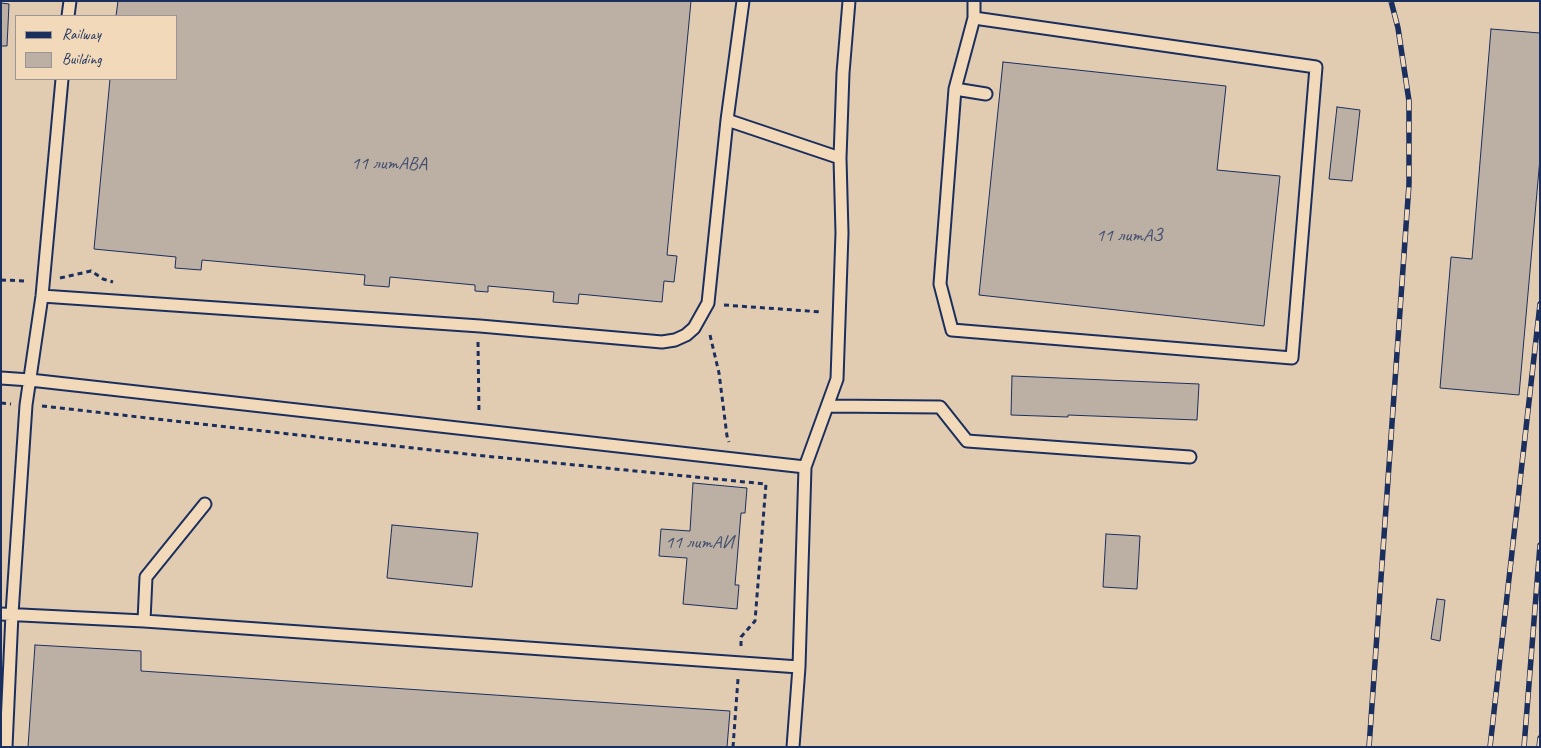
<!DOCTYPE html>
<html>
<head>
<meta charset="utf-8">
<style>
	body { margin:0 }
	#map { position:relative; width:1541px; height:748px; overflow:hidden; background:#f1d9b9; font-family:Caveat,sans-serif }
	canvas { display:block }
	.frame { position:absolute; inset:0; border:2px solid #1b2f5e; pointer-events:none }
	.legend { position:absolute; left:15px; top:15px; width:162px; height:65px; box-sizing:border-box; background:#f1d9b9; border:1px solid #9b9595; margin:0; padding:6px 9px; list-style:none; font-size:15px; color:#1b2f5e }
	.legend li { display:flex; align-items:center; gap:10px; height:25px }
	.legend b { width:25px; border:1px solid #9b9595 }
</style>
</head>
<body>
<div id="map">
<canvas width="1541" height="748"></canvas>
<div class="frame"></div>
<ul class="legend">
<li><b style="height:6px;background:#1b2f5e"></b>Railway</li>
<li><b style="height:14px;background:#bcafa3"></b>Building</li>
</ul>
</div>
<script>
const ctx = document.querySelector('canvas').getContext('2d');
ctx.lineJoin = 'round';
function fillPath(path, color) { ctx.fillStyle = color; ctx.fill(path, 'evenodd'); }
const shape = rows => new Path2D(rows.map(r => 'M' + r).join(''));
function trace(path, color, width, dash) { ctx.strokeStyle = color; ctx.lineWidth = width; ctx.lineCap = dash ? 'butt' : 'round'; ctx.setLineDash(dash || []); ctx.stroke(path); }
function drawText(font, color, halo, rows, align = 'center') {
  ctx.font = font + ' Caveat,sans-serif'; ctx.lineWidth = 5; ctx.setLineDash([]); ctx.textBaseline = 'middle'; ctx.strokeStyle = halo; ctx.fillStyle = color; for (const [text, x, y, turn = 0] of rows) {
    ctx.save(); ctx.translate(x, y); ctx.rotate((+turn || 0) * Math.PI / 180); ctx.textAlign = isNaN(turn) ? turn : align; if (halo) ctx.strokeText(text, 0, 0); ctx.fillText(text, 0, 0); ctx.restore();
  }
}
fillPath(shape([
	[1,1,1540,1,1540,747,1,747],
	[16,16,176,16,176,79,16,79]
]), '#e1ccb2');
const building = shape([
	[118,1,691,1,667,255,677,256,674,282,664,281,662,302,579,294,578,304,553,302,554,292,488,286,488,292,475,291,475,285,390,277,389,287,364,285,365,275,202,260,201,270,175,268,176,257,94,249,110,79,176,79,176,16,116,16,118,1],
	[1,3,9,4,7,46,1,46,1,3],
	[1491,29,1540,33,1540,158,1519,395,1440,388,1451,257,1472,259,1491,29],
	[1003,62,1226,86,1217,170,1280,176,1264,326,979,295,1003,62],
	[1337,107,1360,110,1352,181,1329,179,1337,107],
	[1012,376,1199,384,1197,420,1068,415,1068,417,1011,415,1012,376],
	[693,483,747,488,745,513,741,513,735,585,739,585,737,609,683,604,687,558,659,556,661,529,690,531,693,483],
	[392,525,478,533,472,587,387,578,392,525],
	[1106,534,1140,536,1137,589,1103,587,1106,534],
	[1437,599,1445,600,1440,641,1431,639,1437,599],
	[35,645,141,651,141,671,730,711,727,747,28,747,35,645]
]);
fillPath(building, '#bcafa3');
trace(building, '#1b2f5e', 1);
const lane = shape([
	[974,1,974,18,955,89,940,284,952,330,1292,358,1316,67,974,18],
	[68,16,70,1],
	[955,89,986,94],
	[727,120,840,158],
	[42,296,480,326,662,342,675,340,686,335,694,328,708,303,727,120,743,1],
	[1,378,30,380,805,467],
	[828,406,940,407,967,441,1190,457],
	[1,614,144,621,799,667],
	[144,621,146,577,205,504],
	[6,747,12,614,26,405,42,296,62,79],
	[793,747,799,667,805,467,837,379,842,233,840,158,843,73,849,1]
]);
trace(lane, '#1b2f5e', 15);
trace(shape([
	[60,278,91,271,103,279,113,282],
	[1,280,27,281],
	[724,305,822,312],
	[710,335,719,373,727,436,729,442],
	[478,342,479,413],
	[1,403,11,404],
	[42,406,475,455,766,484,755,621,741,637,741,646],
	[733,747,738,679]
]), '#1b2f5e', 3, [5, 4]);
trace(lane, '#f1d9b9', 11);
const rail = shape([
	[1369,747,1409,184,1409,101,1398,28,1391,1],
	[1490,747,1540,304],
	[1524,747,1540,545],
	[1539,747,1540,738]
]);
trace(rail, '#1b2f5e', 5.5);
trace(rail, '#f1d9b9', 4, [11]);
drawText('19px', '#434f6f', null, [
	["11 литАВА",389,164],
	["11 литАЗ",1129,236],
	["11 литАИ",699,543]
]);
</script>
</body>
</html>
